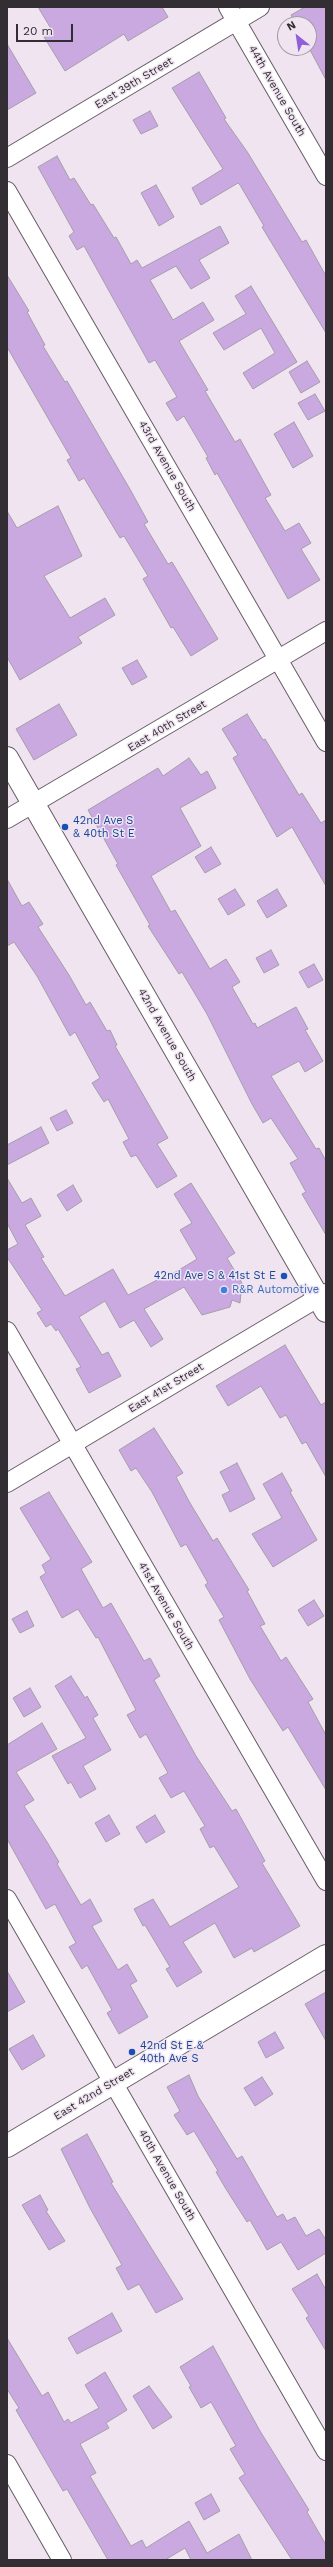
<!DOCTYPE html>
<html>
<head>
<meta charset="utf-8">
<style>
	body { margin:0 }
	#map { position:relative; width:333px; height:2567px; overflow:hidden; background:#efe4f0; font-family:"Work Sans",sans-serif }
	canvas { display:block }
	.frame { position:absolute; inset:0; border:8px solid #322e33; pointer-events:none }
	.north { position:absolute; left:277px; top:16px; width:40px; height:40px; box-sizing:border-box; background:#efe4f0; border:1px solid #a39ba4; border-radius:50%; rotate:330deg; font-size:11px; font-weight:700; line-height:16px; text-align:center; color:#322e33 }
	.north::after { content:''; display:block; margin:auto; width:14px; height:18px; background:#9060da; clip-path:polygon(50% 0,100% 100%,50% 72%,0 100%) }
	.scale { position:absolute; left:16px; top:24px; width:57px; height:18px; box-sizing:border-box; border:2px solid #322e33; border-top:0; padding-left:5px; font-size:12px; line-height:14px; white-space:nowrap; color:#322e33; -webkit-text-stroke:3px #efe4f0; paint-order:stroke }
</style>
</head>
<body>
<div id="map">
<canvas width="333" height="2567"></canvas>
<div class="frame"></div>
<div class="north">N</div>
<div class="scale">20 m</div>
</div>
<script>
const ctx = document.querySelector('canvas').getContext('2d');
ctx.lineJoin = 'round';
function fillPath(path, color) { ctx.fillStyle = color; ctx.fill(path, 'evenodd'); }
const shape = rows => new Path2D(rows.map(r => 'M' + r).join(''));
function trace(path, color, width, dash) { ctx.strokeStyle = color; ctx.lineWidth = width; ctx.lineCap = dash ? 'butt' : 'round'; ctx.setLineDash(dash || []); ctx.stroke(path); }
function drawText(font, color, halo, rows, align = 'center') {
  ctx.font = font + ' "Work Sans",sans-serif'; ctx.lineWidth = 3; ctx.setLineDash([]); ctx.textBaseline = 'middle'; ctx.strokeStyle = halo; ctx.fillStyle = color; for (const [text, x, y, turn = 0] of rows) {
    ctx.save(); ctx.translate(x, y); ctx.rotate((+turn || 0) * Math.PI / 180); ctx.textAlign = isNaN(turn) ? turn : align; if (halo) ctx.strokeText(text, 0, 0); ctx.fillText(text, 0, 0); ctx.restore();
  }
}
const building = shape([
	[38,7,162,7,168,17,128,41,124,34,65,71,44,37,53,32,38,7],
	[305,7,326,7,326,80,309,48,309,24,296,24,291,15,305,7],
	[7,44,36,93,7,110,7,44],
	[199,72,226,118,224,119,248,153,302,242,306,240,326,276,326,333,262,227,264,226,240,185,238,183,201,205,192,188,223,169,172,88,199,72],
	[150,111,158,126,141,134,133,120,150,111],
	[57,156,70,180,74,178,91,205,93,204,114,238,116,237,131,264,137,260,142,268,220,226,229,243,199,260,210,278,191,289,176,266,150,280,173,320,203,302,214,320,179,341,208,390,205,391,235,442,240,439,271,495,265,498,285,531,299,523,311,543,301,549,320,580,288,599,217,473,215,475,206,458,208,457,184,416,177,421,166,403,177,397,155,360,149,363,84,246,77,250,69,236,74,232,38,167,57,156],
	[156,185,174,217,159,226,141,193,156,185],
	[7,275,29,311,27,312,45,345,43,346,65,382,67,381,131,491,148,522,144,524,168,564,172,562,218,639,191,656,173,627,171,628,143,579,148,576,124,536,120,538,84,478,79,481,67,460,71,458,7,347,7,275],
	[251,286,297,362,253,389,243,373,275,353,261,328,224,350,213,333,246,314,235,296,251,286],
	[307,361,320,382,301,393,289,372,307,361],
	[315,394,325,411,308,420,298,403,315,394],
	[294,422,313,456,293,468,274,434,294,422],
	[58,506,82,556,44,576,70,618,105,598,115,615,78,637,82,643,20,680,7,657,7,511,17,528,58,506],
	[137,660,147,677,132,685,122,668,137,660],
	[59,704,77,735,34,760,16,729,59,704],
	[247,714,263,740,265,739,299,795,302,793,321,823,326,820,326,886,292,827,277,837,233,758,238,755,222,729,247,714],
	[189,758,201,775,207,771,216,788,180,808,201,846,151,876,171,912,175,910,210,969,226,959,240,982,232,987,253,1024,255,1023,257,1028,296,1007,308,1029,305,1030,323,1061,305,1072,299,1061,271,1076,316,1149,319,1148,326,1161,326,1235,302,1194,306,1192,290,1163,298,1159,271,1118,263,1123,252,1104,207,1014,182,972,179,974,148,926,150,925,116,865,118,864,88,810,158,768,163,776,189,758],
	[211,847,221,864,205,873,195,857,211,847],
	[7,879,22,906,29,902,43,924,38,927,69,975,86,1005,90,1002,107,1031,110,1030,117,1045,115,1046,168,1138,157,1144,177,1176,157,1188,136,1155,131,1157,123,1142,129,1139,108,1099,104,1102,92,1083,100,1078,75,1032,70,1036,37,976,14,942,7,946,7,879],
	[235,889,245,905,228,915,218,899,235,889],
	[277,889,287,906,267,918,257,901,277,889],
	[271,950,279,965,264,973,256,958,271,950],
	[314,964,323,980,308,988,299,972,314,964],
	[66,1110,73,1123,57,1131,50,1118,66,1110],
	[41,1127,49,1143,7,1165,7,1145,41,1127],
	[7,1178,22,1203,31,1198,41,1216,25,1225,44,1257,41,1258,65,1296,113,1269,128,1295,163,1277,164,1279,197,1259,180,1230,192,1223,174,1194,191,1183,235,1253,227,1258,242,1283,240,1303,232,1300,230,1307,202,1315,184,1287,144,1309,163,1339,151,1347,134,1320,120,1328,105,1301,79,1317,102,1355,108,1352,121,1376,89,1393,76,1369,81,1367,58,1329,56,1331,51,1324,46,1327,37,1313,42,1310,7,1257,7,1250,18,1244,7,1223,7,1178],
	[73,1185,82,1201,67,1211,57,1195,73,1185],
	[285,1345,321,1405,326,1402,326,1477,306,1442,302,1444,286,1415,280,1418,261,1386,228,1406,216,1386,285,1345],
	[154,1428,183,1473,176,1477,190,1503,213,1541,217,1538,249,1590,247,1591,265,1624,260,1626,281,1661,286,1657,313,1699,308,1702,326,1735,326,1790,288,1727,283,1731,250,1679,219,1620,224,1617,205,1585,208,1583,186,1544,181,1547,152,1492,136,1468,131,1471,119,1450,154,1428],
	[237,1463,255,1499,230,1512,222,1495,230,1491,220,1472,237,1463],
	[282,1473,292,1491,290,1492,317,1540,273,1567,252,1534,282,1518,263,1484,282,1473],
	[49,1492,92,1562,81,1569,103,1608,111,1603,144,1661,150,1658,160,1676,154,1680,196,1756,232,1811,236,1809,265,1861,262,1863,300,1926,254,1952,252,1948,234,1958,215,1923,183,1942,202,1972,177,1987,166,1969,170,1967,145,1925,143,1926,134,1909,153,1899,170,1927,239,1887,214,1846,210,1848,200,1829,205,1826,184,1791,171,1798,159,1778,168,1773,146,1734,140,1738,127,1715,136,1710,98,1637,96,1638,78,1609,62,1618,40,1577,46,1573,42,1565,51,1559,20,1508,49,1492],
	[314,1600,324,1616,308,1626,298,1610,314,1600],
	[27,1611,34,1626,20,1633,12,1619,27,1611],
	[71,1676,85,1698,87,1696,98,1715,93,1718,111,1750,83,1766,96,1789,80,1798,71,1782,68,1784,52,1756,86,1738,55,1686,71,1676],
	[30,1688,41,1707,24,1717,13,1698,30,1688],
	[42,1723,57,1749,16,1772,34,1800,24,1806,47,1842,59,1862,57,1864,81,1905,90,1899,102,1921,92,1926,118,1970,127,1964,137,1981,130,1985,148,2017,119,2034,107,2013,112,2010,87,1965,82,1969,69,1947,76,1943,55,1904,46,1909,7,1839,7,1745,42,1723],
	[109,1815,120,1834,106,1842,95,1823,109,1815],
	[155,1815,165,1832,146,1843,136,1827,155,1815],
	[7,1971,25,2002,7,2012,7,1971],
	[326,1992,326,2041,305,2004,326,1992],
	[275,2032,284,2048,266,2058,258,2042,275,2032],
	[33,2035,45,2056,22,2070,9,2049,33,2035],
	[189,2075,198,2096,237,2159,242,2156,277,2217,283,2214,287,2221,295,2217,306,2236,319,2229,326,2240,326,2253,298,2270,281,2242,267,2250,250,2220,247,2222,226,2189,216,2172,218,2171,194,2131,187,2135,174,2115,180,2111,167,2087,189,2075],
	[262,2077,273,2094,255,2106,244,2088,262,2077],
	[87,2134,113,2182,111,2183,183,2299,156,2313,139,2284,128,2290,116,2268,122,2265,90,2208,61,2149,87,2134],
	[40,2195,48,2210,46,2211,65,2241,49,2250,22,2205,40,2195],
	[317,2274,326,2290,326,2351,306,2318,309,2316,292,2289,317,2274],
	[112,2313,122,2331,77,2354,68,2338,112,2313],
	[7,2338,42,2396,48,2392,64,2422,68,2419,71,2423,99,2408,85,2385,105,2372,127,2410,106,2423,109,2428,80,2444,96,2473,90,2476,131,2546,142,2540,146,2548,189,2521,207,2553,239,2534,252,2560,191,2560,185,2548,165,2560,108,2560,67,2489,63,2491,16,2410,19,2408,7,2389,7,2338],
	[213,2346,260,2431,309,2510,307,2512,326,2545,326,2560,292,2560,239,2478,245,2474,230,2449,236,2446,211,2402,201,2408,189,2387,191,2386,180,2367,213,2346],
	[149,2386,172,2417,153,2429,133,2396,149,2386],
	[211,2494,220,2511,204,2520,195,2503,211,2494]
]);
fillPath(building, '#c9a9e0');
trace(building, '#a59daa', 1);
const minor = shape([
	[228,7,326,176],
	[7,158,260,7],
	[7,191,326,742],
	[7,819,326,631],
	[7,1331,326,1881],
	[7,1483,326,1293],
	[7,1899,326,2451],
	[7,2464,62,2560]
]);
const tertiary = shape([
	[7,758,326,1311],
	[7,2146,326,1956]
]);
trace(minor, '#675d67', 20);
trace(tertiary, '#675d67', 24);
trace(minor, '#fff', 18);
trace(tertiary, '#fff', 22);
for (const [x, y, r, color] of [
	[65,827,4,"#1a4fb4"],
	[284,1276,4,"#1a4fb4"],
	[224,1290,4,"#3f7fe0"],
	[132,2052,4,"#1a4fb4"]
]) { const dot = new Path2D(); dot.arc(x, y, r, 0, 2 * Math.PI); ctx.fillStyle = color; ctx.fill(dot); trace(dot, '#efe4f0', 1.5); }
drawText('11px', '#322e33', '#efe4f0', [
	["East 39th Street",134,83,-31],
	["44th Avenue South",277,91,60],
	["43rd Avenue South",167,466,60],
	["East 40th Street",167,726,-31],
	["42nd Avenue South",167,1035,60],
	["East 41st Street",166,1388,-31],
	["41st Avenue South",166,1606,60],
	["East 42nd Street",94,2094,-31],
	["40th Avenue South",167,2175,60]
]);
drawText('11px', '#164399', '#efe4f0', [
	["42nd Ave S",73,821],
	["& 40th St E",73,834],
	["42nd Ave S & 41st St E",276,1276,"right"],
	["42nd St E &",140,2046],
	["40th Ave S",140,2059]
], 'left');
drawText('11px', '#366cbe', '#efe4f0', [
	["R&R Automotive",232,1290]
], 'left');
</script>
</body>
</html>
